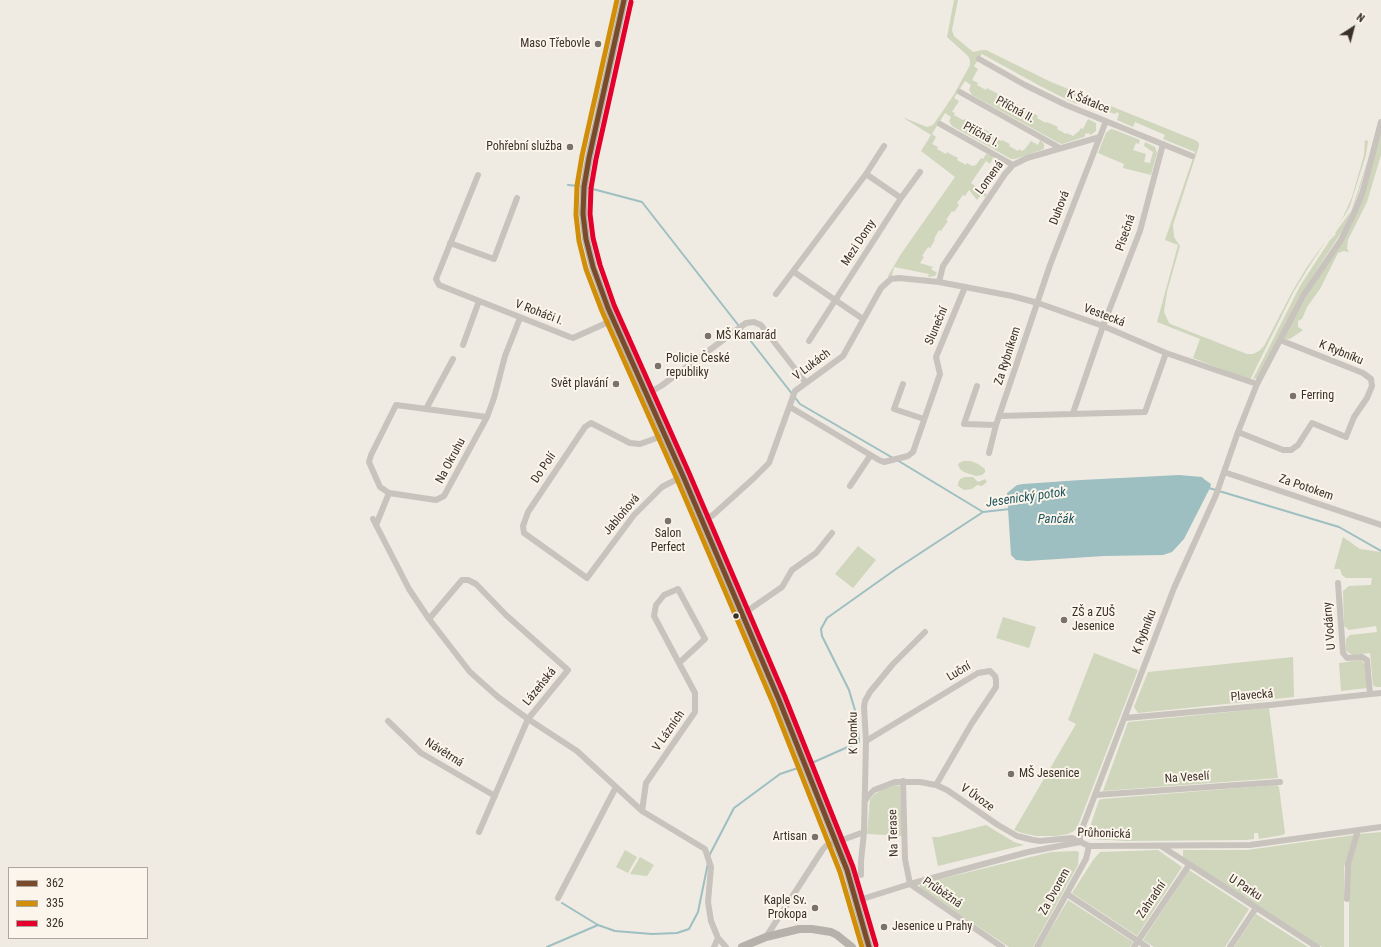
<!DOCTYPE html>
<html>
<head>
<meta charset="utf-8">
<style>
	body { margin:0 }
	#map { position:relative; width:1381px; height:947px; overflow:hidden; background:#efebe3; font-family:"Roboto Condensed",sans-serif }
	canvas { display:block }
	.legend { position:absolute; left:8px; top:867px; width:140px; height:72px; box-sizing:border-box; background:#fbf5eb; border:1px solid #aea69d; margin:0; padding:5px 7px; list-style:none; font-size:12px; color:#3a3029 }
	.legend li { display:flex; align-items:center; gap:8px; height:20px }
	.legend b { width:20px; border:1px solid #aea69d }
	.north { position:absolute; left:1333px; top:8px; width:40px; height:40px; -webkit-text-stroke:3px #fbf5eb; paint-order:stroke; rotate:36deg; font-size:11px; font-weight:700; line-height:16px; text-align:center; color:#3a3029 }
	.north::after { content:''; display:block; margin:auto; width:14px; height:18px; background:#3a3029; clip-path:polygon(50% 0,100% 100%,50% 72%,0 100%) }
</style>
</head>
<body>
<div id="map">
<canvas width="1381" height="947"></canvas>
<ul class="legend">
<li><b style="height:5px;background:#7a4b2a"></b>362</li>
<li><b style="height:5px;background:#d18e08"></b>335</li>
<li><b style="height:5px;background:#e4002b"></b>326</li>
</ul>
<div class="north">N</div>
</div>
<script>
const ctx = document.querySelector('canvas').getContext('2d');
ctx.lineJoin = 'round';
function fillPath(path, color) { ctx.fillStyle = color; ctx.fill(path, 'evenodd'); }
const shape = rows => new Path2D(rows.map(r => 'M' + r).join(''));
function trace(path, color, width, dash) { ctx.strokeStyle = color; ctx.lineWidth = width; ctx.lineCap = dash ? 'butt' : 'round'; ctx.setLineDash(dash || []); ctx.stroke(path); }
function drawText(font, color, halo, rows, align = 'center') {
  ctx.font = font + ' "Roboto Condensed",sans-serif'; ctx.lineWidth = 4; ctx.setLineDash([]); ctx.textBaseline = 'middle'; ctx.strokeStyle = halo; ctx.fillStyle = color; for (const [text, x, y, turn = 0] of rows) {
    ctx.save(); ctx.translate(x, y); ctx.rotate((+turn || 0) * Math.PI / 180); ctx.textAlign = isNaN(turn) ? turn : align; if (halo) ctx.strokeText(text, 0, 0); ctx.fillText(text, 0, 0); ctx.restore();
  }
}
fillPath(shape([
	[954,0,958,0,952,30,954,36,973,52,982,50,986,50,1051,82,1195,140,1199,143,1199,146,1173,225,1174,237,1180,246,1167,292,1164,312,1169,323,1173,325,1247,354,1253,354,1259,351,1264,346,1293,290,1307,267,1343,217,1352,197,1364,155,1365,140,1368,141,1366,155,1350,206,1345,215,1329,236,1307,270,1294,291,1250,380,1193,358,1200,339,1157,322,1178,245,1165,240,1195,152,1163,139,1165,135,1135,122,1133,127,1117,120,1119,114,1117,112,1115,114,1109,112,1079,99,1077,104,1068,100,1042,87,982,54,974,66,978,69,972,80,978,83,977,85,986,90,987,88,998,94,997,96,1006,101,1007,99,1018,105,1017,107,1026,112,1027,110,1033,113,1038,116,1037,118,1046,123,1047,122,1058,127,1057,129,1066,134,1067,133,1073,136,1079,131,1081,128,1083,129,1088,119,1096,123,1096,131,1092,134,1090,135,1089,133,1085,134,1085,136,1084,137,1062,144,1059,143,972,95,969,90,971,85,965,81,954,98,959,101,952,112,955,113,954,115,963,120,965,119,972,123,972,125,981,130,982,128,993,134,992,136,1001,141,1002,140,1010,144,1009,146,1018,151,1019,149,1022,151,1025,149,1031,141,1038,145,1040,140,1044,144,1044,149,1015,159,1011,159,952,126,949,121,951,117,945,113,932,134,936,137,932,144,938,147,937,149,946,154,947,152,952,155,958,158,957,160,966,165,967,163,972,166,976,165,981,158,983,159,986,154,992,156,993,158,990,164,986,161,971,183,987,194,985,197,981,195,977,200,969,190,965,196,963,195,957,203,959,205,954,212,952,211,946,220,948,221,941,231,939,230,934,239,935,240,930,248,928,247,922,256,924,257,920,263,933,267,931,269,937,273,935,276,928,277,929,274,894,267,892,276,888,277,888,276,901,254,955,177,921,151,931,135,902,117,927,127,933,125,953,96,970,65,970,60,968,56,947,37],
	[1111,129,1115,130,1140,140,1139,144,1136,143,1133,150,1146,154,1144,162,1150,163,1153,152,1144,146,1145,142,1155,147,1157,153,1151,175,1123,168,1124,164,1098,153,1106,133],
	[1381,132,1381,155,1367,202,1348,240,1347,249,1349,252,1344,251,1338,253,1320,289,1307,307,1302,319,1298,321,1298,327,1303,330,1290,339,1285,339,1284,337,1301,305,1343,239],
	[1369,155,1358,195,1344,228,1298,299,1258,378,1253,379,1300,286,1330,240,1336,234,1335,233,1351,211,1356,197],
	[963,461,971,461,978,464,985,469,985,472,982,475,976,476,964,472,960,469,958,465,959,463],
	[965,477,973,477,978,482,985,479,987,482,982,486,977,485,972,489,964,490,958,486,958,483,960,479],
	[1343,537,1360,549,1381,552,1381,687,1376,687,1373,685,1370,653,1352,655,1346,651,1346,639,1350,635,1377,632,1376,626,1349,630,1344,626,1343,591,1349,586,1371,585,1372,578,1346,578,1342,575,1340,569,1334,569],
	[858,546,876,560,853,588,835,574],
	[1003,617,1036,627,1029,648,996,638],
	[1094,653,1138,670,1077,828,1074,831,1068,834,1057,836,1036,836,1022,833,1014,830,1076,724,1068,720],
	[1293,657,1294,697,1138,713,1134,707,1148,672],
	[1361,660,1365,664,1367,688,1341,691,1339,663],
	[1269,708,1278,778,1103,791,1128,722],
	[896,785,900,786,902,836,867,834,870,799,875,794,883,789],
	[1277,785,1279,787,1285,833,1283,835,1259,839,1258,833,1254,833,1254,839,1246,840,1126,841,1091,839,1089,830,1099,800,1102,799],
	[986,825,1014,842,1024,845,938,866,932,837,939,837],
	[1381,832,1381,947,1349,947,1349,868,1359,834],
	[1354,835,1344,867,1344,947,1322,947,1183,858,1183,850,1247,850],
	[625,850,637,857,628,873,616,867],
	[1158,850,1182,867,1137,936,1072,893,1093,860,1100,852],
	[1076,851,1079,852,1078,865,1033,947,1009,947,920,888,920,884,1051,852],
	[640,857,654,865,647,876,630,874],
	[1189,870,1249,909,1225,947,1154,947,1143,940],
	[1068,900,1133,942,1130,947,1040,947],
	[1256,914,1308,947,1234,947]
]), '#cfd6bc');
fillPath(shape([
	[1179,475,1202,477,1204,479,1211,484,1210,488,1184,539,1172,552,1163,555,1104,556,1027,561,1016,560,1011,555,1007,493,1017,485,1023,484,1081,480]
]), '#9ebfc1');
trace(shape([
	[568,185,579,186],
	[589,188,642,202,800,404,893,458],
	[897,460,983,512],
	[1209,488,1339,527,1381,551],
	[814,762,859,742,857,717,849,690,822,636,821,629,827,618,896,569,983,512,1010,509],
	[709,856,734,808,780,774,798,768],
	[562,903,598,925],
	[547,947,598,925,615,931,652,934,677,933,689,929,698,912,708,863]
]), '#9ebfc1', 2);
trace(shape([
	[979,59,1025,85,1066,105,1192,156],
	[960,92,1060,148],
	[940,124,1013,165],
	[866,174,884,146],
	[478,175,436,279,439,285,570,337,573,338,613,320],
	[901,198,920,172],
	[450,243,494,259,517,198],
	[794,272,863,319],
	[939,282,943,266,1005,174,1013,165,1027,158,1100,137],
	[776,294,866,174,901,198,809,341],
	[463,345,479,301],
	[903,384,894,409,924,419],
	[977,386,964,424,996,425],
	[647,394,661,386,746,323,754,322,761,325,806,383],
	[790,407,879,460,884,462,908,456,913,452,940,374,936,357,965,287],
	[426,409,453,359],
	[1073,413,1103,326,1140,231,1163,144],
	[1000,416,1145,412,1166,353],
	[487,417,396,405,371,455,369,462,380,487,389,493,436,500,444,496,487,417,494,398,505,356,520,318],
	[1238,432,1283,450,1291,450,1298,445,1312,423,1346,437,1354,417,1367,398,1372,386,1371,379,1363,373,1280,340],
	[665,435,640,444,630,443,591,423,585,427,528,512,523,526,524,533,587,578,634,515,662,487,683,476],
	[989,453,996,425,1050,265,1106,121],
	[1224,472,1381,525],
	[850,486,870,456],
	[373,519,409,589,429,619,470,672,498,697,528,719,577,751,642,811,705,849,711,867,708,902,711,921,718,938,726,947],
	[702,521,713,515,754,478,769,463,795,391,843,356,881,288,891,279,899,278,939,282,1012,296,1038,303,1103,326,1166,353,1257,384],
	[376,525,389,493],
	[1338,583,1343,653,1347,658,1362,657,1367,660,1370,694],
	[743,614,782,587,792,570,816,553,832,533],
	[429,619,462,580,468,580,476,584,506,615,568,670,528,719,479,832],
	[1125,718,1270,705,1381,693],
	[388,721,421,753,495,796],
	[866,741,978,673,990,671,995,676,996,680,996,687,972,723,936,785],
	[903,781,905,859,910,884,1002,947],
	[1095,795,1280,782],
	[865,801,868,796,874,790,895,782,920,782,936,785,947,790,998,825,1017,836,1033,840,1040,841,1072,838,1089,846,1250,845,1381,827],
	[642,811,646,783,695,712,695,693,679,663,654,616,656,605,664,595,678,589,705,639,679,663],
	[1080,842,1080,834,1156,635,1174,588,1216,495,1238,432,1257,384,1303,296,1341,240,1354,213,1362,194,1381,122],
	[1161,846,1317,947],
	[861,875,861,861,864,832],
	[1067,894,1147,947],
	[558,898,616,787],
	[1347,899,1348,864,1358,830],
	[856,901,910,884,1028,852,1080,842],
	[766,937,823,849,826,846,864,832,866,741,864,707,865,701,870,692,893,664,925,632],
	[714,947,718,938],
	[1037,947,1086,859,1089,846],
	[1134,947,1189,865],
	[1230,947,1256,908]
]), '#c8c3bc', 6);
trace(shape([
	[624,0,589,158,584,187,583,214,586,239,593,267,608,308,683,476,779,700,847,870,869,947],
	[742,947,766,937,799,929,812,929,831,932,837,935,852,947]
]), '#b7b1ab', 8);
trace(shape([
	[624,0,589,158,584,187,583,214,586,239,593,267,608,308,683,476,779,700,847,870,869,947]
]), '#7a4b2a', 5);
trace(shape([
	[617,0,582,156,577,186,576,215,579,241,586,269,602,311,677,479,773,703,840,872,862,947]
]), '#d18e08', 5);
trace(shape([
	[631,2,596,159,591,188,590,214,593,238,600,265,614,305,689,473,785,697,853,867,876,945]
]), '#e4002b', 5);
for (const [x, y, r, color] of [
	[598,44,4,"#79716a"],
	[570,147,4,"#79716a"],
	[708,336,4,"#79716a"],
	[658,366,4,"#79716a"],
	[616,384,4,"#79716a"],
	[1293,396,4,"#79716a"],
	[668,521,4,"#79716a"],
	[736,616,3.5,"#3a3029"],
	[1064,620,4,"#79716a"],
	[1011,774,4,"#79716a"],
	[815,837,4,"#79716a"],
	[815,908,4,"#79716a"],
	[884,927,4,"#79716a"]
]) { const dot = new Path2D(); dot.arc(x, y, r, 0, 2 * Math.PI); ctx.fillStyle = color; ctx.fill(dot); trace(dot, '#fbf5eb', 1.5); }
drawText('12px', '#3a3029', '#fbf5eb', [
	["Maso Třebovle",590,44,"right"],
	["Pohřební služba",562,147,"right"],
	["MŠ Kamarád",716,336],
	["Policie České",666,359],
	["republiky",666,373],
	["Svět plavání",608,384,"right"],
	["Ferring",1301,396],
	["Salon",668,534,"center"],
	["Perfect",668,548,"center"],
	["ZŠ a ZUŠ",1072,613],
	["Jesenice",1072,627],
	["MŠ Jesenice",1019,774],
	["Artisan",807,837,"right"],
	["Kaple Sv.",807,901,"right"],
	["Prokopa",807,915,"right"],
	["Jesenice u Prahy",892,927]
], 'left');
drawText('12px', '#3a3029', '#fbf5eb', [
	["K Šátalce",1088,102,22],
	["Příčná II.",1015,110,29],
	["Příčná I.",981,135,29],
	["Lomená",990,178,-54],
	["Duhová",1060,208,-69],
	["Písečná",1126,233,-71],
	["Mezi Domy",859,243,-57],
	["V Roháči I.",539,313,21],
	["Vestecká",1104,316,21],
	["Sluneční",937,326,-67],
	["K Rybníku",1341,353,22],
	["Za Rybníkem",1008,356,-72],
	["V Lukách",812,365,-37],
	["Na Okruhu",451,461,-62],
	["Do Polí",544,468,-56],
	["Za Potokem",1306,488,19],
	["Jabloňová",622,515,-50],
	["U Vodárny",1330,626,-95],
	["K Rybníku",1145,632,-69],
	["Luční",959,672,-31],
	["Lázeňská",540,687,-51],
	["Plavecká",1252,696,-5],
	["V Lázních",669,731,-55],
	["K Domku",854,733,-91],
	["Návětrná",444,753,32],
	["Na Veselí",1187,778,-4],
	["V Úvoze",977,798,35],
	["Na Terase",894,833,-92],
	["Průhonická",1104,834,2],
	["U Parku",1245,888,33],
	["Za Dvorem",1055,892,-61],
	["Průběžná",942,893,34],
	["Zahradní",1152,900,-56]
]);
drawText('italic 13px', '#1c555e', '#fbf5eb', [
	["Jesenický potok",1026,498,-8],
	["Pančák",1056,520]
]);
</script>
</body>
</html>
